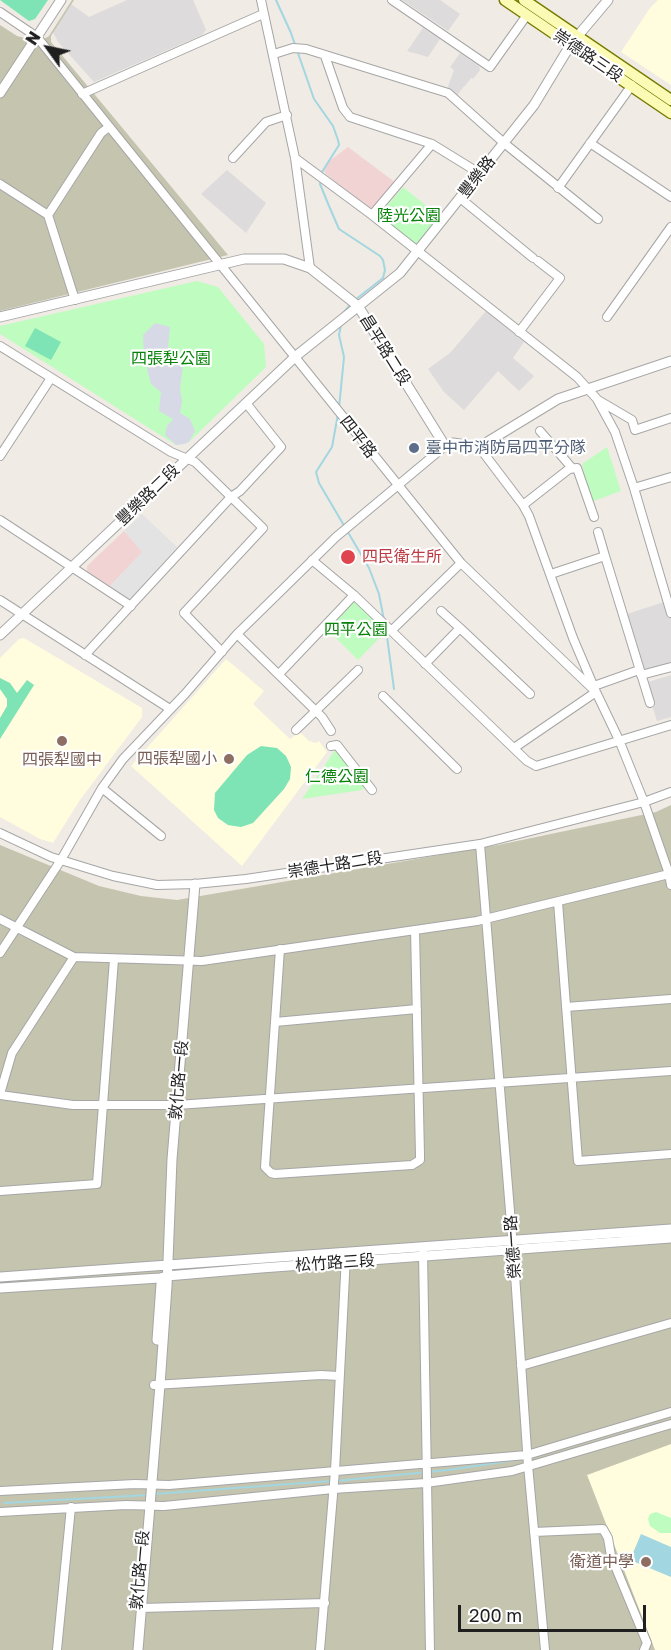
<!DOCTYPE html>
<html>
<head>
<meta charset="utf-8">
<style>
	body { margin:0 }
	#map { position:relative; width:671px; height:1650px; overflow:hidden; background:#f0ebe4; font-family:"Golos Text",sans-serif }
	canvas { display:block }
	.north { position:absolute; left:18px; top:18px; width:60px; height:60px; -webkit-text-stroke:4px #fff; paint-order:stroke; rotate:303deg; font-size:16px; font-weight:700; line-height:24px; text-align:center; color:#1f1f1f }
	.north::after { content:''; display:block; margin:auto; width:21px; height:27px; background:#1f1f1f; clip-path:polygon(50% 0,100% 100%,50% 72%,0 100%) }
	.scale { position:absolute; left:458px; top:1605px; width:188px; height:27px; box-sizing:border-box; border:3px solid #1f1f1f; border-top:0; padding-left:8px; font-size:18px; line-height:21px; white-space:nowrap; color:#1f1f1f; -webkit-text-stroke:4px #fff; paint-order:stroke }
</style>
</head>
<body>
<div id="map">
<canvas width="671" height="1650"></canvas>
<div class="north">N</div>
<div class="scale">200 m</div>
</div>
<script>
const ctx = document.querySelector('canvas').getContext('2d');
ctx.lineJoin = 'round';
function fillPath(path, color) { ctx.fillStyle = color; ctx.fill(path, 'evenodd'); }
const shape = rows => new Path2D(rows.map(r => 'M' + r).join(''));
function trace(path, color, width, dash) { ctx.strokeStyle = color; ctx.lineWidth = width; ctx.lineCap = dash ? 'butt' : 'round'; ctx.setLineDash(dash || []); ctx.stroke(path); }
function drawText(font, color, halo, rows, align = 'center') {
  ctx.font = font + ' "Golos Text","Noto Sans TC",sans-serif'; ctx.lineWidth = 4.5; ctx.setLineDash([]); ctx.textBaseline = 'middle'; ctx.strokeStyle = halo; ctx.fillStyle = color; for (const [text, x, y, turn = 0] of rows) {
    ctx.save(); ctx.translate(x, y); ctx.rotate((+turn || 0) * Math.PI / 180); ctx.textAlign = isNaN(turn) ? turn : align; if (halo) ctx.strokeText(text, 0, 0); ctx.fillText(text, 0, 0); ctx.restore();
  }
}
fillPath(shape([
	[127,0,193,0,206,30,202,35,94,82,58,42,53,32,71,4,89,17],
	[402,0,440,0,460,14,448,31],
	[423,28,440,39,428,57,407,51],
	[460,53,479,66,480,70,473,79,471,78,465,86,464,86,456,97,447,89,454,70,450,67],
	[227,170,266,203,246,233,201,194],
	[486,311,524,342,513,358,534,376,519,391,498,371,464,410,444,392,428,369,450,353],
	[667,601,671,617,671,662,641,672,624,615],
	[671,675,671,717,657,721,645,683]
]), '#dddbdc');
fillPath(shape([
	[348,147,396,183,371,210,326,174,324,171,328,162],
	[124,531,143,552,110,586,87,571,87,566]
]), '#f2d3d3');
fillPath(shape([
	[658,0,671,0,671,85,621,52,650,8],
	[24,638,142,708,142,717,80,800,53,843,40,839,0,817,0,658,19,639],
	[226,659,264,691,253,704,290,739,300,732,309,741,316,743,319,741,327,752,242,866,131,766],
	[671,1444,671,1650,655,1650,587,1475]
]), '#fffdde');
fillPath(shape([
	[72,0,74,0,51,36,51,42,228,255,0,311,0,25,17,36,39,42,49,36],
	[671,805,671,1444,587,1475,655,1650,0,1650,0,845,99,886,141,896,177,900,498,845,656,812]
]), '#c5c4af');
fillPath(shape([
	[403,187,439,216,418,243,413,244,381,218,381,213],
	[197,281,218,287,264,344,266,367,189,442,184,444,176,445,0,334,0,326],
	[607,447,621,491,591,502,582,464],
	[354,601,386,631,358,660,327,629],
	[337,747,365,785,362,790,302,799],
	[656,1512,671,1518,671,1533,660,1533,650,1526,648,1519,650,1514]
]), '#bffcc0');
fillPath(shape([
	[0,0,48,0,35,19,29,21],
	[35,328,61,342,51,360,25,346],
	[0,678,10,683,17,693,27,680,34,685,0,739,0,718,7,706,7,699,0,689],
	[261,746,277,748,286,756,291,767,290,779,284,789,253,823,241,827,228,825,218,818,214,810,215,793,247,755]
]), '#7ee3b5');
fillPath(shape([
	[142,514,177,547,131,598,127,598,110,586,142,552,124,531]
]), '#e3e3e3');
fillPath(shape([
	[155,323,170,327,168,347,177,354,183,364,180,389,182,402,180,413,190,419,195,431,189,442,184,444,176,445,165,435,167,426,173,419,159,411,161,392,151,384,147,369,151,360,144,353,143,335]
]), '#d8d9e6');
fillPath(shape([
	[641,1534,671,1547,671,1577,630,1560]
]), '#a2d6e0');
trace(shape([
	[276,0,291,33,314,99,333,126,338,140,339,145,322,172,320,184,329,206,339,229,380,256,383,260,385,270,383,278,355,300],
	[343,313,351,304],
	[339,408,344,357,339,335,341,325],
	[338,414,332,447,316,472,319,483,369,568,379,594,384,620],
	[386,629,394,689],
	[336,1481,448,1470,522,1459],
	[154,1494,331,1481],
	[4,1503,148,1495]
]), '#a2d6e0', 2);
const minor = shape([
	[261,0,295,158,310,268],
	[392,0,490,67,527,15],
	[0,12,37,37,461,563,596,692,619,740,644,802,669,874,671,885],
	[274,54,293,48,306,49,448,93,504,143,598,219],
	[325,56,343,108,350,117,432,144,479,173],
	[82,94,263,14],
	[590,143,671,197],
	[233,158,266,122,287,115],
	[295,158,372,215,577,377,597,399,615,432,634,488,671,613],
	[0,184,48,215,75,300],
	[558,188,632,85],
	[460,198,533,258],
	[48,215,101,133,109,127],
	[372,215,432,144],
	[607,317,671,227],
	[519,332,560,278,538,261],
	[0,346,171,452,195,462,263,528,184,613,222,652],
	[598,400,632,420,635,430,671,418],
	[540,431,572,468],
	[479,447,523,505,529,516,573,638,596,692,514,748],
	[0,456,51,378],
	[634,488,671,477],
	[523,505,569,469,577,468,594,517],
	[0,520,131,606],
	[598,532,605,556],
	[312,560,354,595,527,761,536,766,671,725],
	[551,574,605,556,650,703],
	[0,600,170,709],
	[441,611,460,628],
	[338,612,354,595],
	[391,631,461,563],
	[237,634,322,717,331,731],
	[85,655,231,497,240,491,281,447,246,403],
	[425,664,460,628,530,694],
	[279,674,337,613],
	[641,675,671,667],
	[594,686,639,670],
	[383,696,457,769],
	[296,730,358,670],
	[331,746,337,745,372,790],
	[102,788,161,836],
	[0,833,51,857,113,876,157,885,195,884,246,879,480,844,644,802,671,792],
	[480,844,514,1260,528,1465,545,1650],
	[558,902,578,1161,671,1154],
	[0,919,74,957,202,961,477,921,669,874],
	[280,949,265,1167,271,1173,275,1174,412,1165,420,1160,420,1155,415,930],
	[0,953,61,860,102,788,123,759,185,694,237,634,336,537,445,446],
	[566,1007,671,999],
	[275,1022,417,1009],
	[0,1094,12,1053,74,957],
	[0,1095,73,1105,177,1105,671,1071],
	[0,1191,97,1184,114,959],
	[423,1253,430,1650],
	[521,1366,671,1323],
	[154,1385,321,1375,339,1376],
	[0,1491,135,1484,169,1485,527,1455,671,1412],
	[0,1512,126,1505,164,1506,333,1489,426,1483,512,1471,671,1424],
	[534,1532,603,1529,608,1538,611,1556,647,1643,644,1650],
	[141,1608,325,1603],
	[57,1650,71,1507],
	[320,1650,335,1471,346,1256]
]);
const tertiary = shape([
	[0,93,61,0],
	[0,317,244,259,284,259,310,268,358,306,445,446,453,443,479,447,558,399,671,361],
	[0,635,296,356,400,273,534,105,571,44,608,0],
	[0,1277,671,1229],
	[0,1288,160,1278,167,1276,261,1268,671,1238],
	[157,1340,161,1284,167,1276],
	[138,1650,160,1385,167,1286,172,1159,195,884]
]);
const secondary = shape([
	[505,0,671,113],
	[524,0,671,100]
]);
trace(minor, '#a6a6a6', 10);
trace(tertiary, '#a6a6a6', 11);
trace(secondary, '#767b00', 13);
trace(minor, '#fff', 8);
trace(tertiary, '#fff', 9);
trace(secondary, '#fcfbb6', 10);
for (const [x, y, r, color] of [
	[414,448,6,"#5c6f8a"],
	[348,557,8,"#e0444e"],
	[62,741,6,"#8d6e63"],
	[229,759,6,"#8d6e63"],
	[646,1562,6,"#8d6e63"]
]) { const dot = new Path2D(); dot.arc(x, y, r, 0, 2 * Math.PI); ctx.fillStyle = color; ctx.fill(dot); trace(dot, '#fff', 2); }
drawText('16px', '#1f1f1f', '#fff', [
	["崇德路三段",588,56,34],
	["豐樂路",477,177,-52],
	["昌平路二段",385,350,58],
	["四平路",358,437,52],
	["豐樂路二段",148,495,-44],
	["崇德十路二段",335,865,-9],
	["敦化路一段",179,1080,-85],
	["榮德一路",513,1247,-94],
	["松竹路三段",335,1263,-4],
	["敦化路一段",140,1570,-85]
]);
drawText('16px', '#068308', '#fff', [
	["陸光公園",409,216],
	["四張犁公園",171,359],
	["四平公園",356,630],
	["仁德公園",337,777]
]);
drawText('16px', '#4e5e75', '#fff', [
	["臺中市消防局四平分隊",426,448]
], 'left');
drawText('16px', '#be3a42', '#fff', [
	["四民衛生所",362,557]
], 'left');
drawText('16px', '#785e54', '#fff', [
	["四張犁國小",217,759],
	["四張犁國中",62,760,"center"],
	["衛道中學",634,1562]
], 'right');
</script>
</body>
</html>
